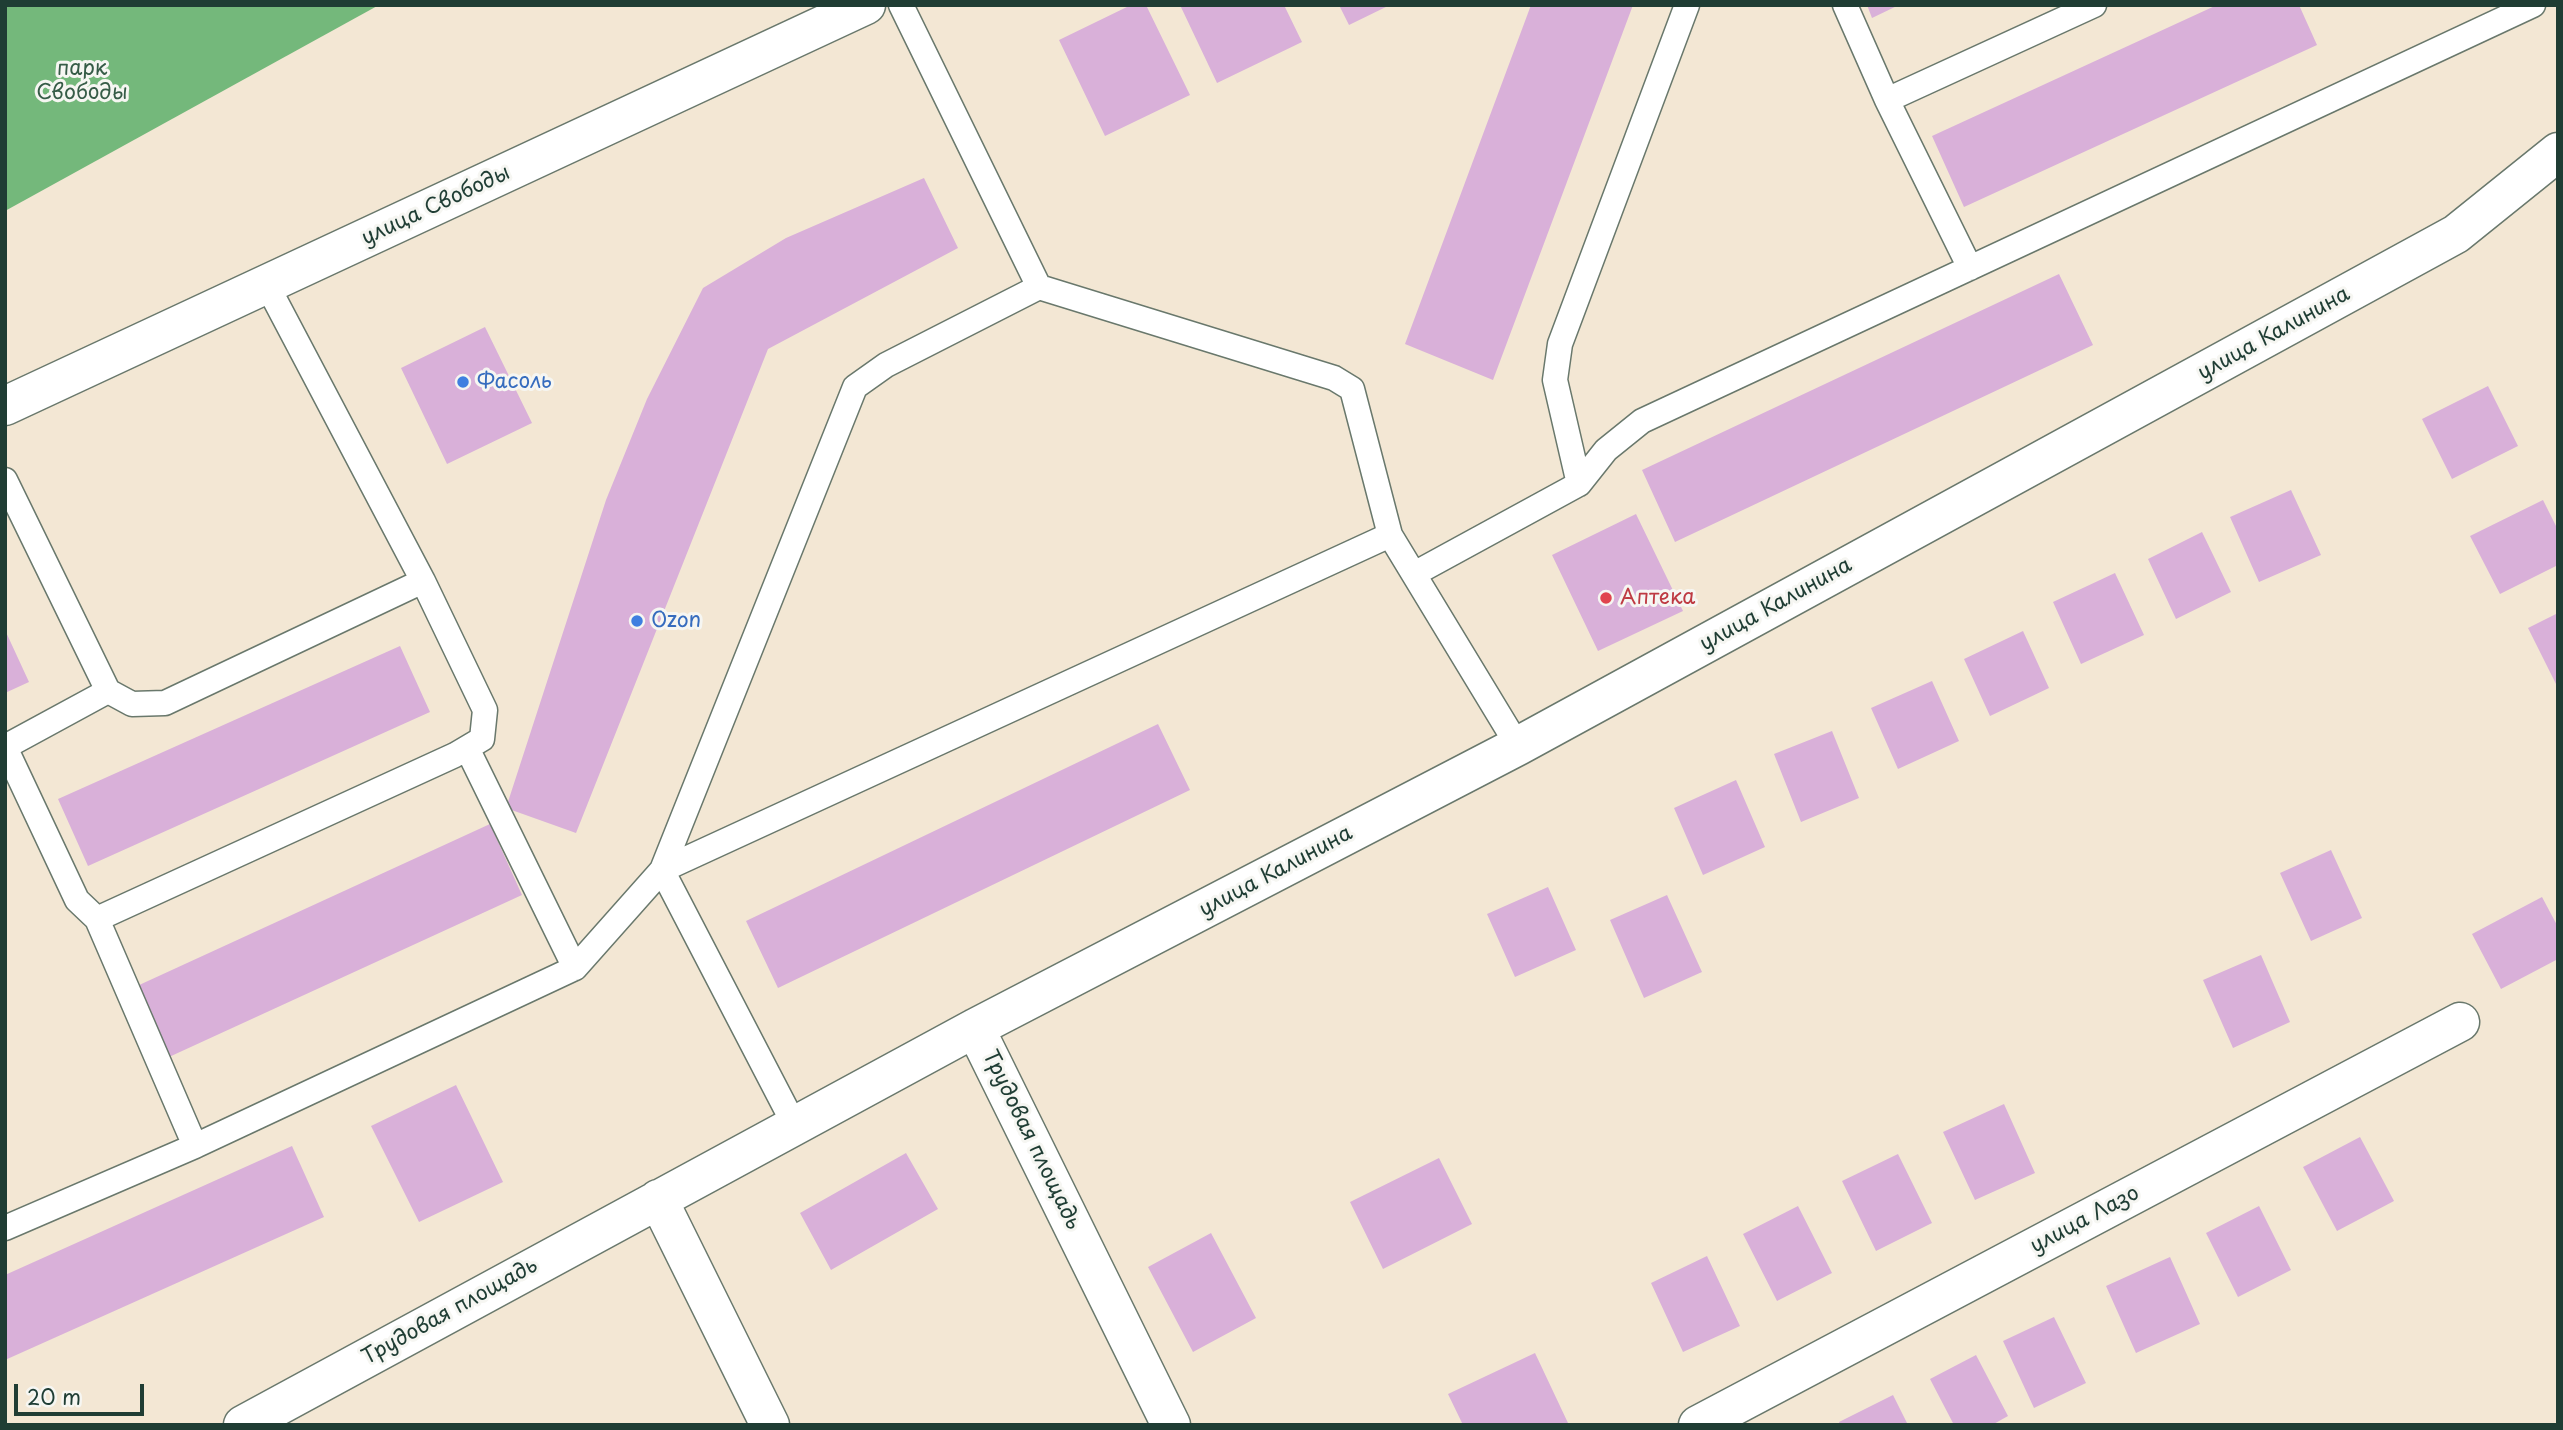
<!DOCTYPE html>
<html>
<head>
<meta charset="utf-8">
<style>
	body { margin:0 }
	#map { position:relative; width:2563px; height:1430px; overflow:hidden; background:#f3e7d4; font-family:"Playpen Sans",sans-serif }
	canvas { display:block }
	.frame { position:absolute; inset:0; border:7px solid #1f3d34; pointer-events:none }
	.scale { position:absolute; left:14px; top:1384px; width:130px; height:32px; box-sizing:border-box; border:4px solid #1f3d34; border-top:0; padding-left:9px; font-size:21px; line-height:24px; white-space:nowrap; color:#1f3d34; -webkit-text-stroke:5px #f6f6f2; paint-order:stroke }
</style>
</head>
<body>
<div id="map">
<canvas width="2563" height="1430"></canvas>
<div class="frame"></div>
<div class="scale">20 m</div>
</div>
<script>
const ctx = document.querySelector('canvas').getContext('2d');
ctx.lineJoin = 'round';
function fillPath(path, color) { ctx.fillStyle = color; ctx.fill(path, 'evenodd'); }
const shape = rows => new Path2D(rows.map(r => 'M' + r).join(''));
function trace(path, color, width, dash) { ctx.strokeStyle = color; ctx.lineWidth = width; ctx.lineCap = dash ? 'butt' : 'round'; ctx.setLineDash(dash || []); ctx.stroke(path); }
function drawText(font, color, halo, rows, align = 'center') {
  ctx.font = font + ' "Playpen Sans",sans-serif'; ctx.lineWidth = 6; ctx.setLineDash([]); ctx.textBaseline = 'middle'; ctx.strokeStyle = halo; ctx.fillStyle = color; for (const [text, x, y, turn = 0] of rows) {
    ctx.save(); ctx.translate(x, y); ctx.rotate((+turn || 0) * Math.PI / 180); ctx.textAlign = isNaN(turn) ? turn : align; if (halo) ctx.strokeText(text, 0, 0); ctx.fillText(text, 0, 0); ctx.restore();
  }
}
fillPath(shape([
	[5,5,379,5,5,211]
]), '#74b87b');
fillPath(shape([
	[1131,5,1146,5,1190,95,1105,136,1059,40],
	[1180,5,1284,5,1302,42,1217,83],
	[1339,5,1390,5,1349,25],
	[1531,5,1633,5,1493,380,1405,344],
	[1867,5,1899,5,1872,18],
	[2217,5,2299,5,2317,45,1964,207,1932,136],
	[924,178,958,248,768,349,576,833,506,808,606,500,647,399,703,288,786,238],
	[2059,274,2093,345,1675,542,1642,470],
	[485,327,532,423,447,464,401,368],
	[2488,386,2518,446,2452,479,2422,419],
	[2291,490,2321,555,2259,582,2230,517],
	[2543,500,2558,530,2558,565,2500,594,2470,536],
	[1636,514,1683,611,1598,651,1552,555],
	[2202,532,2231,592,2176,619,2148,559],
	[2115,573,2144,635,2081,664,2053,602],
	[2558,613,2558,683,2556,684,2528,628],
	[5,630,29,682,5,693],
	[2023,631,2049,688,1990,716,1964,659],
	[400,646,430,712,88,866,58,799],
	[1932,681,1959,741,1898,769,1871,708],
	[1158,724,1190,790,778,988,746,921],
	[1832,731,1859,798,1801,822,1774,754],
	[1736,780,1765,847,1703,875,1674,808],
	[490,824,522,895,169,1057,137,986],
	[2331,850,2362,918,2311,941,2280,873],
	[1548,887,1576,950,1515,977,1487,914],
	[1667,895,1702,972,1644,998,1610,920],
	[2542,897,2558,927,2558,959,2501,989,2472,934],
	[2261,955,2290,1022,2233,1048,2203,980],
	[456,1085,503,1182,419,1222,371,1126],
	[2004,1104,2035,1173,1975,1200,1943,1132],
	[2360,1137,2394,1201,2337,1231,2303,1167],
	[292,1146,324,1217,5,1360,5,1275],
	[906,1153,938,1209,831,1270,800,1213],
	[1898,1154,1932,1223,1876,1251,1842,1181],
	[1439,1158,1472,1224,1383,1269,1350,1202],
	[1798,1206,1832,1273,1777,1301,1743,1234],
	[2259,1206,2291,1270,2238,1297,2206,1233],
	[1211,1233,1256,1318,1193,1352,1148,1267],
	[1707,1256,1740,1326,1683,1352,1651,1283],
	[2170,1257,2200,1324,2136,1353,2106,1286],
	[2054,1317,2086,1383,2034,1408,2003,1341],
	[1535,1353,1568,1423,1463,1425,1448,1394],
	[1976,1355,2008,1416,1992,1425,1954,1425,1930,1379],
	[1893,1395,1908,1425,1840,1425,1839,1422]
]), '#d9b0d9');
const lane = shape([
	[1845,5,1887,100,1970,268],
	[1887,100,2094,5],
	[1039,287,1334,378,1352,389,1390,535,1518,746],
	[5,480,108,691,5,747],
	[1579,484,1555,380,1560,344,1687,5],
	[1414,574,1579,484,1606,450,1642,421,2533,5],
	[108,691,132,704,165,703,423,581,267,285],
	[5,747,77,900,97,919,455,755,482,739,485,710,423,581],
	[575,968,662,870,1390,535],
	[795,1126,662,870,855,387,886,365,1039,287,901,5],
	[195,1146,575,968,467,748],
	[5,1228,195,1146,97,919]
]);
const street = shape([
	[975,1028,1171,1425],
	[658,1199,770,1425],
	[243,1425,975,1028,1518,746,2456,234,2558,152],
	[1698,1425,2460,1022]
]);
const secondary = shape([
	[5,406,866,5]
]);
trace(lane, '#69786c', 27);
trace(street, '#69786c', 41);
trace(secondary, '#69786c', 41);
trace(lane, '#fff', 24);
trace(street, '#fff', 38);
trace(secondary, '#fff', 38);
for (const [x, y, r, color] of [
	[463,382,7,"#3f7fe0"],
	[1606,598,7,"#e0444e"],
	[637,621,7,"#3f7fe0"]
]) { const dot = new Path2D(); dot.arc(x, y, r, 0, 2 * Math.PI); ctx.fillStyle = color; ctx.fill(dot); trace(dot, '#f6f6f2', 2.5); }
drawText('21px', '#365c47', '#f6f6f2', [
	["парк",82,69],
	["Свободы",82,93]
]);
drawText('21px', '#1f3d34', '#f6f6f2', [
	["улица Свободы",436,206,-25],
	["улица Калинина",2274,334,-29],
	["улица Калинина",1776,605,-29],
	["улица Калинина",1276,872,-28],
	["Трудовая площадь",1031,1140,64],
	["улица Лазо",2085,1220,-28],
	["Трудовая площадь",450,1312,-29]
]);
drawText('21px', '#366cbe', '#f6f6f2', [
	["Фасоль",477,382],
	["Ozon",651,621]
], 'left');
drawText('21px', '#be3a42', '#f6f6f2', [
	["Аптека",1620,598]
], 'left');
</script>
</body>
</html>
